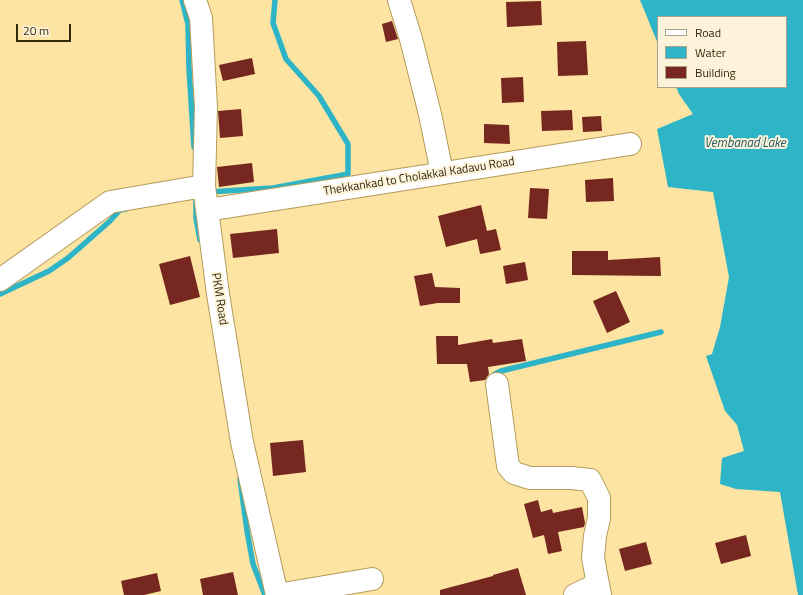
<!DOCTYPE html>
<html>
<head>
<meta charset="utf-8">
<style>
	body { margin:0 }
	#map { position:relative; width:803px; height:595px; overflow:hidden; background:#fee4a3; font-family:"Titillium Web",sans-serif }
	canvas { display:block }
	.legend { position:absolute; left:657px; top:16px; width:130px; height:72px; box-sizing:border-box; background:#fdf3da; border:1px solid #aba288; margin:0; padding:5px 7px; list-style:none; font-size:12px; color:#31280d }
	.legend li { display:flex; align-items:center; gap:8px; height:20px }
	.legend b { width:20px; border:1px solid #aba288 }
	.scale { position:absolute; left:16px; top:24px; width:55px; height:18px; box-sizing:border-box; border:2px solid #31280d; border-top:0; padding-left:5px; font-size:12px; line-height:14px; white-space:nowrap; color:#31280d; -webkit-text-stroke:3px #fdf3da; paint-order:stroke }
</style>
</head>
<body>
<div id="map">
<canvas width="803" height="595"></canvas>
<ul class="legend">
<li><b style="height:5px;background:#fff"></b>Road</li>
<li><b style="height:11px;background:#2db5c7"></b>Water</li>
<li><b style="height:11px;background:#76271f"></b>Building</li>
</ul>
<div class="scale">20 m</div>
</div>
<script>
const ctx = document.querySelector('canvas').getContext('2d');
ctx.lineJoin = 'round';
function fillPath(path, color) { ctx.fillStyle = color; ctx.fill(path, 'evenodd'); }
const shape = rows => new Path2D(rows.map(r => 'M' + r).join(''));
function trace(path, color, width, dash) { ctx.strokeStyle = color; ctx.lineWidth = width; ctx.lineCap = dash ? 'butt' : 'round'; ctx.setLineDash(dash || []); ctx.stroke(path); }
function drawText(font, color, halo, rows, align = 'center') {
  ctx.font = font + ' "Titillium Web",sans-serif'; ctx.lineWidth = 4; ctx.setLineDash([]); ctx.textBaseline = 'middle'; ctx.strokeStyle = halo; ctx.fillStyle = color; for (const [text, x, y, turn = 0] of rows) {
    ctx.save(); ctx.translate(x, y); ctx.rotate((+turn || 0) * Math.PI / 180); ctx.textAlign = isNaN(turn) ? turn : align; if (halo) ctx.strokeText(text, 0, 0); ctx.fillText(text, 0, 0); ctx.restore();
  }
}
fillPath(shape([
	[640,0,803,0,803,595,798,595,780,492,736,489,720,484,722,458,744,451,737,425,725,411,706,356,712,354,720,327,729,277,713,192,668,187,657,129,693,114,679,94,676,87,786,87,786,17,658,17,658,44]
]), '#2db5c7');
trace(shape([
	[182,0,188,24,189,69,194,147],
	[208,192,273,188,348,174,348,144,319,96,286,59,273,23,275,0],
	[196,201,196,218,200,240],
	[0,294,49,271,68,258,110,221,120,210,126,209],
	[495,380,495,374,501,371,661,332],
	[240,479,247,531,253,564,265,595]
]), '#2db5c7', 5.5);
fillPath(shape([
	[541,1,542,25,507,27,506,2],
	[392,21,398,39,386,42,382,24],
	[586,41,588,75,558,76,557,42],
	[252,58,255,74,223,81,219,65],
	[523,77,524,102,502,103,501,78],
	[241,109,243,136,220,138,218,111],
	[572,110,573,130,542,131,541,111],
	[601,116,602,131,583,132,582,117],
	[484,124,509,125,510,144,484,143],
	[252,163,254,182,219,187,217,167],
	[613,178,614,201,586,202,585,180],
	[530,188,549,189,547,219,528,218],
	[481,205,487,231,496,229,501,250,480,254,477,239,446,247,438,216],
	[277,229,279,253,233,258,230,234],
	[572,251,608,251,608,260,660,257,661,276,572,275],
	[190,256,200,297,170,305,159,264],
	[525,262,528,280,506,284,503,266],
	[432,273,435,287,460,288,460,303,438,303,420,306,414,276],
	[616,291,630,322,607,333,593,301],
	[436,336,458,336,458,345,492,339,493,343,522,339,526,361,488,367,489,374,485,380,470,382,467,364,437,364],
	[303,440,306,472,273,476,270,443],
	[538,500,541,512,552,509,553,513,582,507,585,523,584,527,558,532,562,551,548,554,544,535,533,538,524,504],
	[746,535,751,556,721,564,715,543],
	[646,542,652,564,625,571,619,549],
	[518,568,526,595,440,595,440,590,493,576,493,575],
	[233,572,238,595,203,595,200,579],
	[157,573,161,591,144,595,124,595,121,581]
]), '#76271f');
const minor = shape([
	[195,0,201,18,206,107,204,186,218,294,242,442,277,595],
	[399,0,411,39,430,114,442,173],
	[207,210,630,144],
	[0,280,110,202,204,186],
	[497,384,508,466,514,473,530,478,572,478,590,480,599,498,599,518,595,536,593,558,600,595],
	[277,595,372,579],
	[575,595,598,584]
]);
trace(minor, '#b39b5c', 24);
trace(minor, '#fff', 22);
drawText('12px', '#31280d', '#fdf3da', [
	["Thekkankad to Cholakkal Kadavu Road",419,177,-9],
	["PKM Road",219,299,81]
]);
drawText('italic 13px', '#255a62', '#fdf3da', [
	["Vembanad Lake",745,144]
]);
</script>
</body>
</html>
